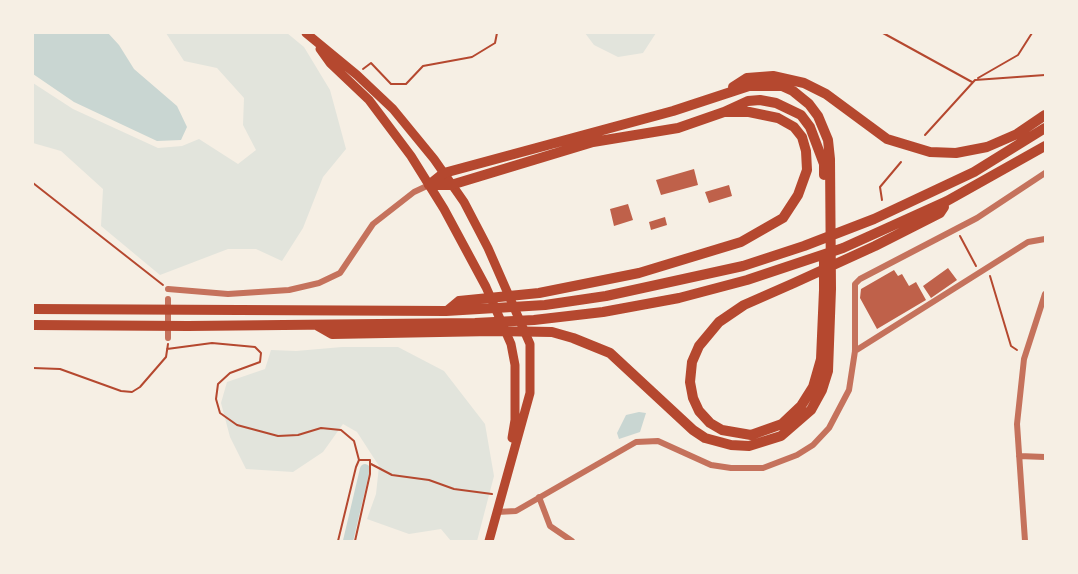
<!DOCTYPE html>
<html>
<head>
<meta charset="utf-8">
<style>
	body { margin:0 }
	#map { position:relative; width:1078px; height:574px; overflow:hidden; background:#f6efe4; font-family:Jost,sans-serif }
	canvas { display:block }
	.frame { position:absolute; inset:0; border:34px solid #f6efe4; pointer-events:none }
</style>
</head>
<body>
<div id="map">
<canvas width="1078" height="574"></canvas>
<div class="frame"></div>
</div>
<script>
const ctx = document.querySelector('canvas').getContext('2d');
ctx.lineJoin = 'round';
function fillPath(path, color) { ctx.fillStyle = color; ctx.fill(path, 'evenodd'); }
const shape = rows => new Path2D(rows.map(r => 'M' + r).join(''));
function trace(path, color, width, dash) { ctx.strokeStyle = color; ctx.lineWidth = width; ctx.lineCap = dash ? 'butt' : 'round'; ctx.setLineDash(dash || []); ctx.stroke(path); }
fillPath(shape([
	[166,33,287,33,304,47,330,90,346,149,323,177,303,228,282,261,256,249,228,249,160,275,101,226,103,189,61,151,33,143,33,83,73,109,158,148,182,146,199,139,238,164,256,150,243,125,244,98,217,68,184,61],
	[585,33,656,33,643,53,618,57,594,45],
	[342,347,398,347,444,371,485,424,494,476,477,541,451,541,441,529,409,534,367,519,376,494,379,466,357,432,343,424,323,452,293,472,246,469,230,437,221,403,227,382,265,369,271,350,296,351]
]), '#e2e4dc');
fillPath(shape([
	[33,33,108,33,119,45,134,69,177,106,187,127,181,140,157,141,74,102,33,74],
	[639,412,646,413,640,432,619,439,617,433,626,415]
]), '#c9d6d2');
trace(shape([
	[348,541,365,469]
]), '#c9d6d2', 10);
fillPath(shape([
	[694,169,698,185,661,195,656,180],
	[729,185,732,196,709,203,705,192],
	[628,204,633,220,614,226,610,209],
	[665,217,667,225,651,230,649,222],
	[948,268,957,280,931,298,923,286],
	[894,270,898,276,902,274,909,286,916,282,926,300,877,329,860,298,861,289]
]), '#bf614a');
trace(shape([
	[883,33,972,82],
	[363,69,371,63,391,84,406,84,423,66,472,57,495,43,497,33],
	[978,78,1018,55,1032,33],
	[925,135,975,80,1045,75],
	[33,183,163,285],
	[882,200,880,187,901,162],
	[960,236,976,266],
	[990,276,1011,346,1017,350],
	[167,349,212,343,255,347,261,353,260,362,230,373,218,384,216,399,220,413,237,425,278,436,298,435,321,428,341,430,354,441,359,460],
	[33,368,60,369,121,391,132,392,140,387,166,357,168,344],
	[371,464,392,475,429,480,454,489,492,494],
	[338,541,356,467,359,460,370,460,370,474,355,541]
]), '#b5482f', 2);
trace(shape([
	[168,289,228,294,289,290,319,283,340,273,373,224,414,192,429,185],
	[168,338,168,299],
	[855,351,1028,242,1045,239],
	[1019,456,1045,457],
	[539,497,550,526,572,541],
	[497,512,516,511,636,442,658,441,711,465,731,468,763,468,797,455,813,445,829,428,849,390,855,351,855,284,860,279,977,218,1045,173],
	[1025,541,1017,424,1024,359,1045,294]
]), '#c5725c', 6);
trace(shape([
	[306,33,357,75,393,109,434,159,464,202,488,248,530,344,530,393,489,541],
	[320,49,330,63,369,100,411,156,444,209,486,287,511,344,515,365,515,420,512,438]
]), '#b5482f', 9);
trace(shape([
	[733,87,747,78,773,76,804,83,826,94,887,139,930,152,956,153,987,147,1017,134,1045,115],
	[724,112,748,101,760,100,776,103,801,115,810,127,824,164,824,175],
	[429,185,451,185,593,142,678,128,724,112,749,112,778,118,794,127,802,137,806,151,807,170,798,195,783,218,741,242,639,273,539,293,459,301,447,311],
	[824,259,824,290,821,359,813,387,801,406,782,424,751,435,722,430,710,423,699,411,693,398,690,382,692,362,699,346,719,322,744,305,794,283,875,246,940,213,944,207],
	[33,309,446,311,545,305,606,296,743,266,804,246,874,219,974,172,1045,128],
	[33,325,188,326,475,323,534,320,603,312,679,298,747,280,843,248,947,201,1045,146],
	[318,326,332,334,493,331,552,332,573,338,610,353,693,430,705,438,731,445,749,446,781,436,811,410,822,390,828,371,831,289,830,159,828,140,818,116,809,104,793,91,782,86,749,86,673,111,444,173,429,185]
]), '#b5482f', 10);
</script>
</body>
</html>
